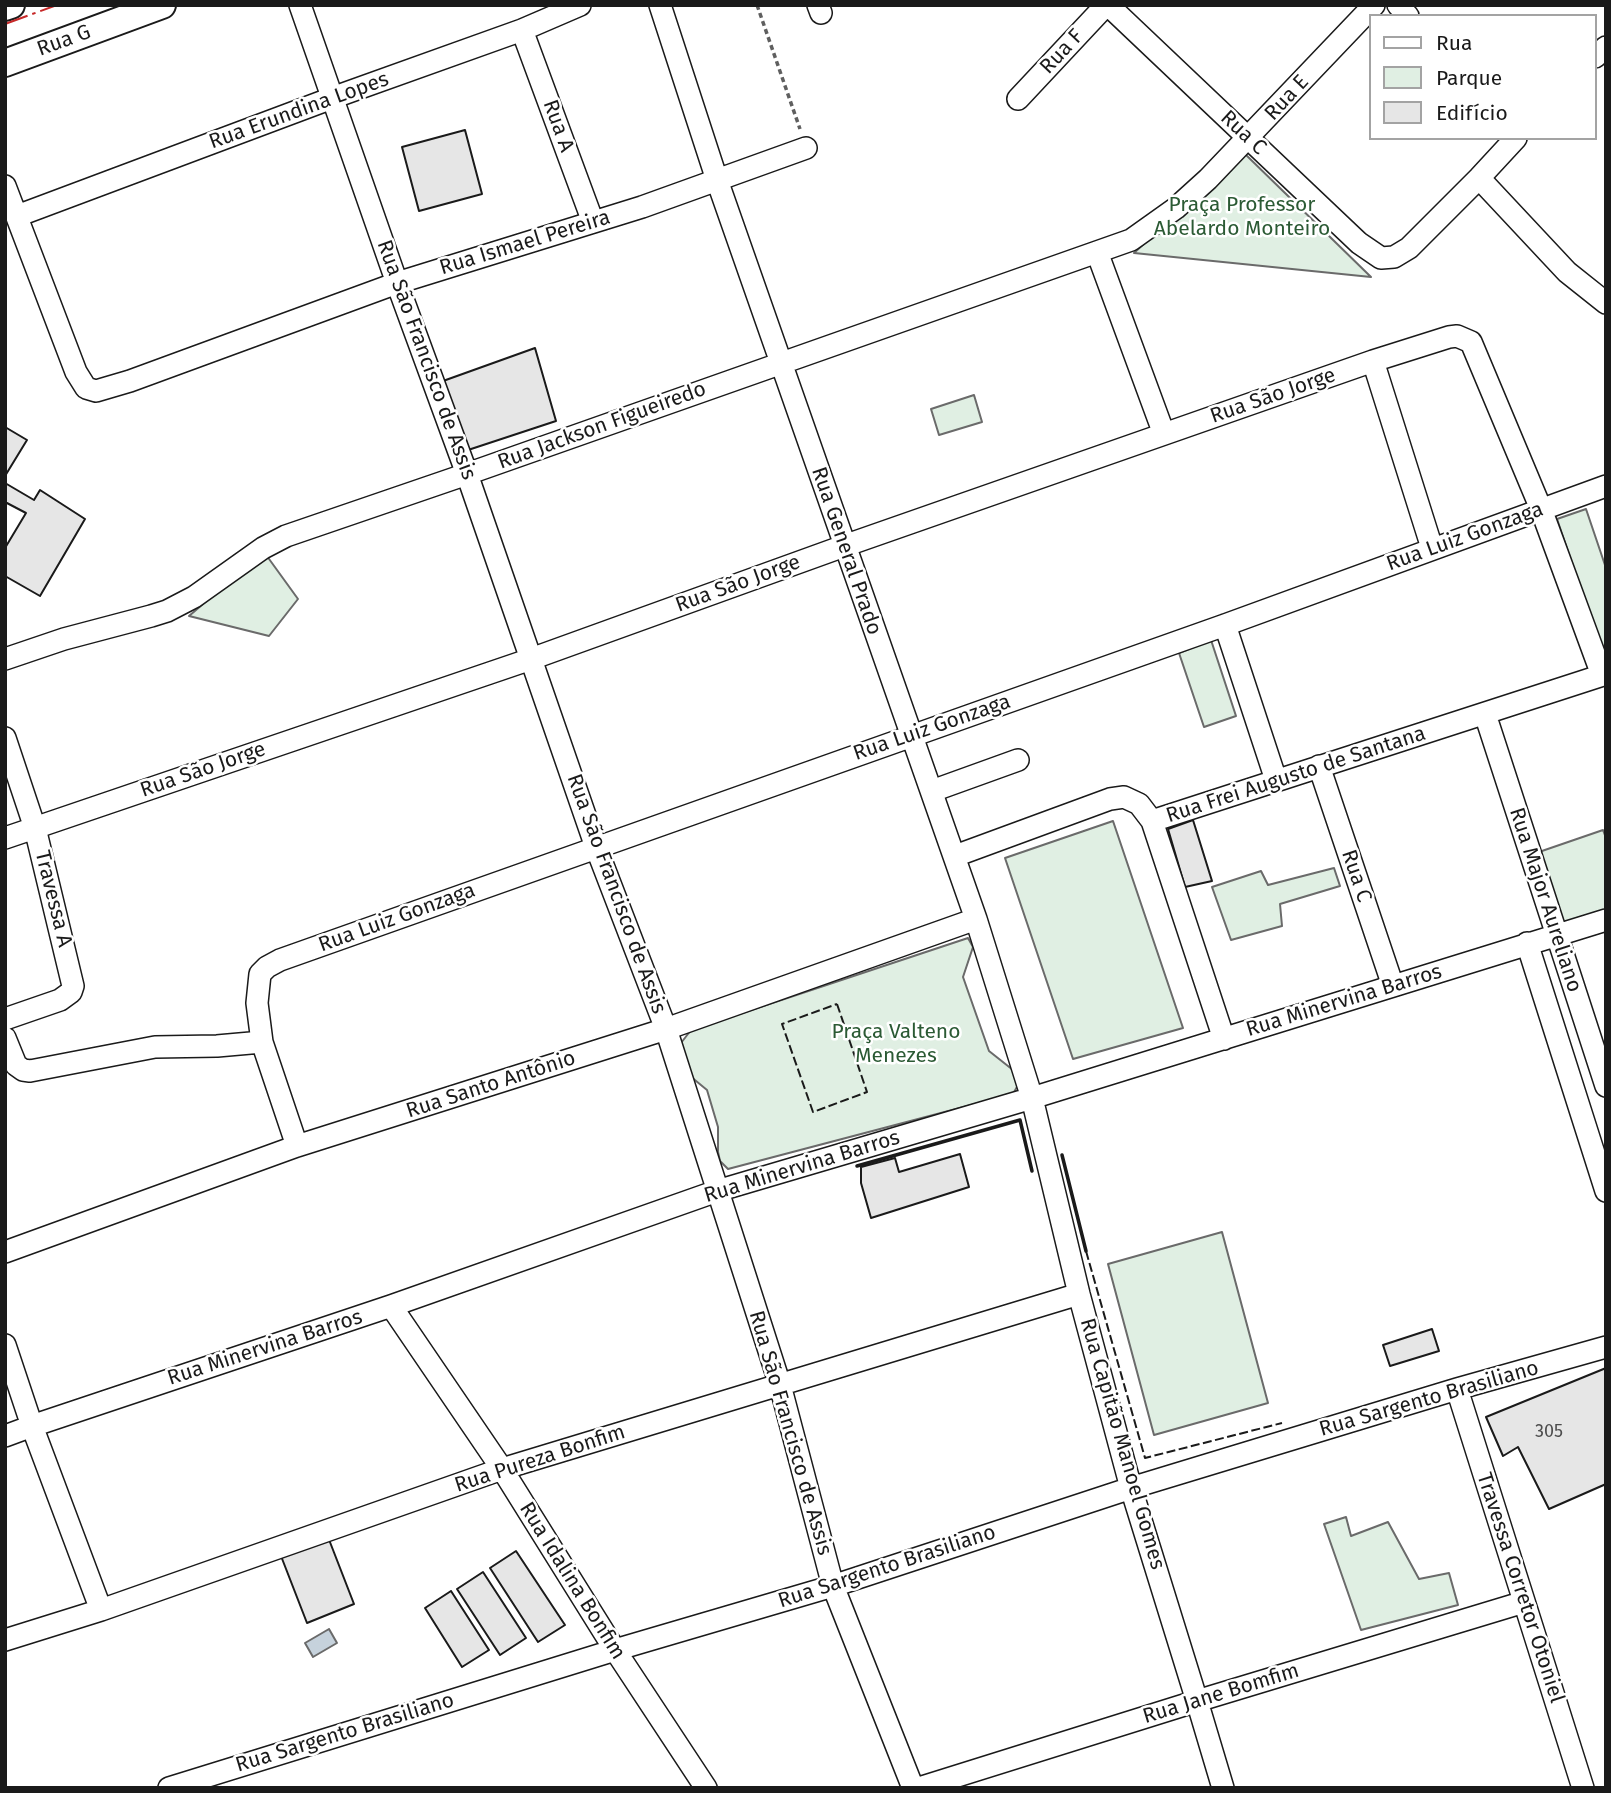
<!DOCTYPE html>
<html>
<head>
<meta charset="utf-8">
<style>
	body { margin:0 }
	#map { position:relative; width:1611px; height:1793px; overflow:hidden; background:#fff; font-family:"Fira Sans",sans-serif }
	canvas { display:block }
	.frame { position:absolute; inset:0; border:7px solid #1a1a1a; pointer-events:none }
	.legend { position:absolute; left:1369px; top:14px; width:228px; height:126px; box-sizing:border-box; background:#fff; border:2px solid #a3a3a3; margin:0; padding:9px 12px; list-style:none; font-size:21px; color:#1a1a1a }
	.legend li { display:flex; align-items:center; gap:14px; height:35px }
	.legend b { width:35px; border:2px solid #a3a3a3 }
</style>
</head>
<body>
<div id="map">
<canvas width="1611" height="1793"></canvas>
<div class="frame"></div>
<ul class="legend">
<li><b style="height:9px;background:#fff"></b>Rua</li>
<li><b style="height:19px;background:#e0efe3"></b>Parque</li>
<li><b style="height:19px;background:#e6e6e6"></b>Edifício</li>
</ul>
</div>
<script>
const ctx = document.querySelector('canvas').getContext('2d');
ctx.lineJoin = 'round';
function fillPath(path, color) { ctx.fillStyle = color; ctx.fill(path, 'evenodd'); }
const shape = rows => new Path2D(rows.map(r => 'M' + r).join(''));
function trace(path, color, width, dash) { ctx.strokeStyle = color; ctx.lineWidth = width; ctx.lineCap = dash ? 'butt' : 'round'; ctx.setLineDash(dash || []); ctx.stroke(path); }
function drawText(font, color, halo, rows, align = 'center') {
  ctx.font = font + ' "Fira Sans",sans-serif'; ctx.lineWidth = 5; ctx.setLineDash([]); ctx.textBaseline = 'middle'; ctx.strokeStyle = halo; ctx.fillStyle = color; for (const [text, x, y, turn = 0] of rows) {
    ctx.save(); ctx.translate(x, y); ctx.rotate((+turn || 0) * Math.PI / 180); ctx.textAlign = isNaN(turn) ? turn : align; if (halo) ctx.strokeText(text, 0, 0); ctx.fillText(text, 0, 0); ctx.restore();
  }
}
const green = shape([
	[1243,152,1371,277,1134,253,1243,152],
	[974,395,982,422,939,435,931,409,974,395],
	[1586,509,1606,568,1606,657,1604,658,1557,519,1586,509],
	[264,552,298,599,269,636,189,616,264,552],
	[1211,640,1236,716,1204,727,1179,653,1211,640],
	[1113,821,1183,1028,1073,1059,1005,858,1113,821],
	[1603,830,1606,838,1606,912,1564,923,1539,852,1603,830],
	[1334,868,1340,886,1280,904,1282,926,1231,940,1212,887,1261,871,1268,885,1334,868],
	[968,938,973,947,963,977,989,1051,1013,1070,1018,1085,1013,1094,728,1169,720,1161,718,1152,718,1127,707,1090,690,1076,681,1043,691,1030,968,938],
	[1222,1232,1268,1403,1154,1435,1108,1264,1222,1232],
	[1346,1517,1351,1536,1388,1522,1419,1579,1449,1573,1458,1605,1361,1630,1324,1524,1346,1517]
]);
fillPath(green, '#e0efe3');
trace(green, '#6a6a6a', 2);
const water = shape([
	[329,1629,337,1643,313,1657,305,1643,329,1629]
]);
fillPath(water, '#c6d2dc');
trace(water, '#6a6a6a', 2);
const building = shape([
	[465,130,482,194,419,211,402,147,465,130],
	[535,348,556,421,465,451,443,381,535,348],
	[5,427,27,440,5,476,5,427],
	[5,483,34,500,40,490,85,519,40,596,5,576,5,548,26,513,5,502,5,483],
	[1193,820,1212,881,1185,887,1168,829,1193,820],
	[960,1154,969,1187,871,1218,861,1183,861,1167,895,1158,899,1172,960,1154],
	[1432,1329,1439,1351,1390,1366,1383,1345,1432,1329],
	[1606,1368,1606,1484,1549,1509,1518,1447,1503,1456,1486,1417,1606,1368],
	[328,1537,354,1604,307,1623,281,1556,328,1537],
	[516,1551,565,1625,538,1642,490,1568,516,1551],
	[483,1572,526,1638,500,1655,457,1589,483,1572],
	[451,1591,489,1650,462,1667,425,1608,451,1591]
]);
fillPath(building, '#e6e6e6');
trace(building, '#1a1a1a', 2);
const minor = shape([
	[300,5,397,283,467,474,596,847,666,1029,780,1385,833,1586,913,1788],
	[660,5,717,180,976,919,1032,1098,1079,1294,1131,1488,1197,1701,1223,1788],
	[818,5,821,13],
	[1108,5,1359,243,1381,258,1394,257,1409,248,1479,178,1516,138],
	[1398,5,1408,16],
	[522,30,593,222],
	[1595,57,1606,47],
	[1018,99,1106,5],
	[1479,178,1567,272,1606,303],
	[5,186,76,372,86,388,96,391,130,381,397,283,642,207,806,148],
	[17,216,332,98,522,30,580,5],
	[1097,252,1164,434],
	[1373,361,1432,548],
	[1225,625,1276,780],
	[5,659,64,639,151,616,167,611,194,597,263,548,286,536,467,474,1131,240,1176,208,1208,179,1374,5],
	[1485,714,1606,1086],
	[5,738,35,828,73,986,71,992,60,1000,5,1019],
	[1319,766,1393,986],
	[932,791,1018,760],
	[1152,821,1606,674],
	[5,838,531,659,844,546,1373,361,1449,337,1457,336,1471,342,1541,509,1602,675],
	[955,856,1110,799,1124,797,1139,804,1152,821,1224,1039],
	[1527,943,1606,1191],
	[5,1038,16,1065,23,1070,30,1071,155,1047,217,1046,262,1042],
	[297,1146,262,1042,257,1003,260,974,267,967,280,960,1225,625,1606,486],
	[5,1252,297,1146,666,1029,976,919],
	[391,1306,502,1469,615,1650,706,1788],
	[5,1345,32,1426,101,1610],
	[1457,1389,1583,1788],
	[5,1436,32,1426,391,1306,717,1191,1032,1098,1606,920],
	[5,1640,101,1610,502,1469,1079,1294],
	[169,1788,615,1650,833,1586,1131,1488,1457,1389,1606,1347],
	[919,1788,1197,1701,1524,1602]
]);
const major = shape([
	[5,7,11,5],
	[5,63,162,5]
]);
trace(minor, '#1a1a1a', 24);
trace(major, '#1a1a1a', 30);
trace(shape([
	[757,5,800,129]
]), '#5f5f5f', 3.5, [5, 3.5]);
trace(minor, '#fff', 21);
trace(major, '#fff', 26);
trace(shape([
	[837,1004,867,1092,813,1112,782,1024,837,1004],
	[1086,1251,1145,1458,1282,1423]
]), '#1a1a1a', 2, [9, 3.5]);
trace(shape([
	[1062,1155,1086,1251],
	[857,1166,1020,1120,1032,1171]
]), '#1a1a1a', 3.5);
trace(shape([
	[5,24,57,5]
]), '#c62828', 2, [24, 5, 3.5, 5]);
drawText('18px', '#4d4d4d', null, [
	["305",1549,1432]
]);
drawText('21px', '#1a1a1a', '#fff', [
	["Rua G",64,41,-20],
	["Rua F",1062,52,-47],
	["Rua E",1287,98,-47],
	["Rua Erundina Lopes",299,111,-20],
	["Rua A",558,126,70],
	["Rua C",1243,133,43],
	["Rua Ismael Pereira",525,243,-17],
	["Rua São Francisco de Assis",426,360,70],
	["Rua São Jorge",1273,396,-19],
	["Rua Jackson Figueiredo",602,426,-20],
	["Rua Luiz Gonzaga",1465,537,-20],
	["Rua General Prado",846,551,71],
	["Rua São Jorge",738,584,-20],
	["Rua Luiz Gonzaga",932,728,-19],
	["Rua São Jorge",203,770,-19],
	["Rua Frei Augusto de Santana",1296,775,-18],
	["Rua C",1356,876,71],
	["Rua São Francisco de Assis",616,894,70],
	["Travessa A",53,899,76],
	["Rua Major Aureliano",1545,900,72],
	["Rua Luiz Gonzaga",397,918,-20],
	["Rua Minervina Barros",1344,1001,-17],
	["Rua Santo Antônio",491,1085,-18],
	["Rua Minervina Barros",802,1167,-17],
	["Rua Minervina Barros",265,1348,-18],
	["Rua Sargento Brasiliano",1429,1399,-16],
	["Rua São Francisco de Assis",790,1433,74],
	["Rua Capitão Manoel Gomes",1122,1444,74],
	["Rua Pureza Bonfim",540,1459,-18],
	["Rua Sargento Brasiliano",887,1567,-18],
	["Rua Idalina Bonfim",572,1581,58],
	["Travessa Corretor Otoniel",1520,1588,72],
	["Rua Jane Bomfim",1221,1694,-17],
	["Rua Sargento Brasiliano",345,1733,-17]
]);
drawText('21px', '#2b5a34', '#fff', [
	["Praça Professor",1242,205],
	["Abelardo Monteiro",1242,229],
	["Praça Valteno",896,1032],
	["Menezes",896,1056]
]);
</script>
</body>
</html>
